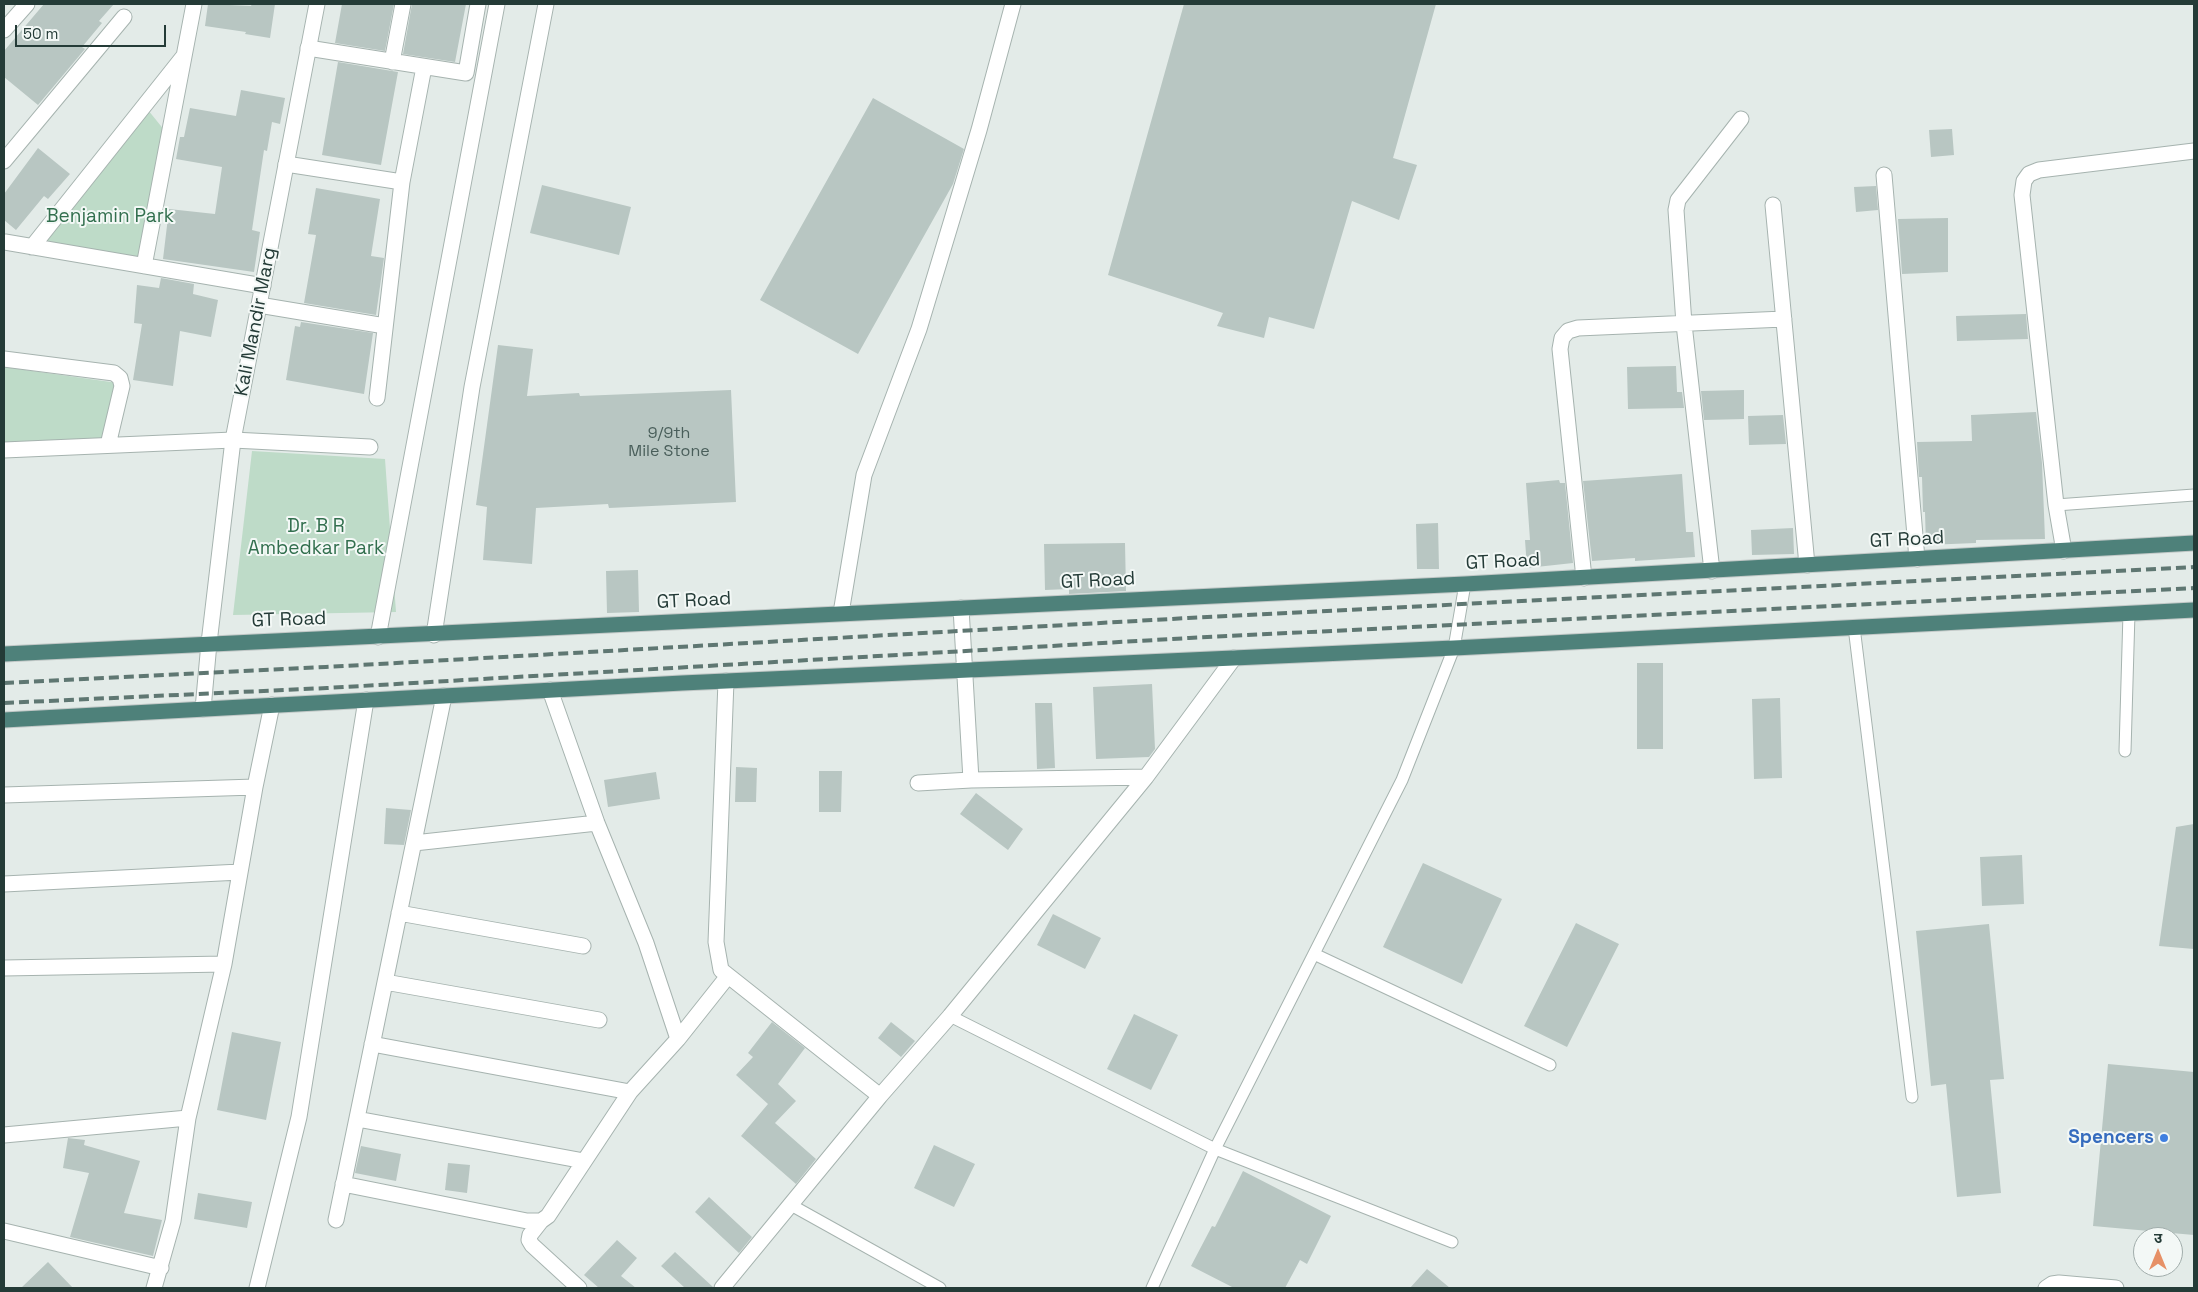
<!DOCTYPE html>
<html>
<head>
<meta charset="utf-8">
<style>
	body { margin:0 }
	#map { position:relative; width:2198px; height:1292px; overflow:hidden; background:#e3ebe8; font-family:"Space Grotesk","Noto Sans Devanagari",sans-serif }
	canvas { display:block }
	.frame { position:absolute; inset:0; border:5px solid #243b37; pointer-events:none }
	.north { position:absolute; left:2133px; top:1227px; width:50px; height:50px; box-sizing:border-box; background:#f3f8f6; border:1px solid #a0acaa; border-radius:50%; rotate:0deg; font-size:14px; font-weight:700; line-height:20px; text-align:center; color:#243b37 }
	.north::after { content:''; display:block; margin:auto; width:18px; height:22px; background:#e69066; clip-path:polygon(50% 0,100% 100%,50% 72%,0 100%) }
	.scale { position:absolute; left:15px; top:25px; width:151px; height:22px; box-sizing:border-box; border:2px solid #243b37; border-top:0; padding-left:6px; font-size:15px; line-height:18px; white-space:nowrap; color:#243b37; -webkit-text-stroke:4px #f3f8f6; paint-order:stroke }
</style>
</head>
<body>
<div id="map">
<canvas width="2198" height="1292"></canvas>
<div class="frame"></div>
<div class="north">उ</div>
<div class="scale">50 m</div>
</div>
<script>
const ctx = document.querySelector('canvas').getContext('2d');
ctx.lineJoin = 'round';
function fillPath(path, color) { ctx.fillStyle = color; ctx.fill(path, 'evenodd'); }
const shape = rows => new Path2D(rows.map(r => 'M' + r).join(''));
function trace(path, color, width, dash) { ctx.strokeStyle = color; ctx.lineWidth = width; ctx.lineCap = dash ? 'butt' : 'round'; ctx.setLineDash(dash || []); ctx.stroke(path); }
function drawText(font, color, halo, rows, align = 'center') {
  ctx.font = font + ' "Space Grotesk",sans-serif'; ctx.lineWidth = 4; ctx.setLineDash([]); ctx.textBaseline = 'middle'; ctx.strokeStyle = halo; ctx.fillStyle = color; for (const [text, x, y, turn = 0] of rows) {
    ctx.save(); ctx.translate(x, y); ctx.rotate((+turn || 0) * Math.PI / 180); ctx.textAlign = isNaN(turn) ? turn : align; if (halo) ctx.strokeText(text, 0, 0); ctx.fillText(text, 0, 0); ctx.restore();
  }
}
fillPath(shape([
	[148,110,165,131,141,261,39,244],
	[4,367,118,383,103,441,4,445],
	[252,451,385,459,396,612,233,615]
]), '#bedbc8');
fillPath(shape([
	[44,4,114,4,99,21,102,23,82,47,85,49,38,105,4,77,4,51],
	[208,4,251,6,252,4,275,4,270,38,245,34,246,32,205,26],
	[342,4,394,4,385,51,335,43],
	[412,4,466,4,455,62,403,54],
	[1184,4,1436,4,1393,158,1417,165,1399,220,1352,201,1314,329,1269,317,1264,338,1217,326,1223,313,1108,275],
	[338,62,398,72,381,165,322,155],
	[241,90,285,98,280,124,272,122,267,151,264,150,252,230,260,232,254,272,163,259,169,209,215,214,222,167,176,159,180,137,184,137,190,108,236,116],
	[873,98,964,149,953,184,858,354,760,300],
	[1952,129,1954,155,1931,157,1929,130],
	[38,148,70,174,48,199,44,196,16,230,4,220,4,194],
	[542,185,631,207,619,255,530,233],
	[1876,186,1878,210,1856,212,1854,187],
	[316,188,380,199,371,256,384,258,376,315,304,303,316,235,308,234],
	[1948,218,1948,272,1902,274,1898,219],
	[161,278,194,284,193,294,218,300,211,337,180,331,173,386,133,380,142,324,134,323,137,285,159,288],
	[2026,314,2028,339,1957,341,1956,316],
	[301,322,373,333,364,394,286,380,295,326,300,327],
	[498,345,533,349,527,396,579,393,580,396,731,390,736,502,609,508,608,504,536,508,532,564,483,560,487,507,476,505],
	[1676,366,1677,392,1682,392,1684,408,1628,409,1627,367],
	[1744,390,1744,419,1704,420,1701,391],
	[2036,412,2042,463,2045,539,1976,540,1976,543,1926,545,1925,512,1923,512,1922,477,1919,477,1917,442,1972,441,1971,415],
	[1783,415,1786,444,1749,445,1748,416],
	[1682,474,1686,532,1693,532,1695,557,1635,561,1635,558,1592,561,1583,481],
	[1559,480,1560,483,1565,483,1573,563,1527,568,1525,540,1530,540,1526,483],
	[1438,523,1439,569,1417,569,1416,524],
	[1793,528,1794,554,1752,555,1751,530],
	[1125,543,1126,591,1069,594,1069,589,1045,590,1044,544],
	[638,570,639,612,607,613,606,571],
	[1637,663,1663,663,1663,749,1637,749],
	[1152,684,1155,749,1149,757,1096,759,1093,687],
	[1780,698,1782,778,1754,779,1752,699],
	[1035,703,1052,703,1055,768,1037,769],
	[736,767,757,768,756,802,735,802],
	[819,771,842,771,841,812,819,812],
	[656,772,660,799,608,807,604,780],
	[976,793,1023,829,1008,850,960,814],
	[386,808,411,810,404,845,384,844],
	[2194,824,2194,949,2159,946,2176,827],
	[2022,855,2024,904,1982,906,1980,857],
	[1423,863,1502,899,1462,984,1383,947],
	[1053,914,1101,938,1085,969,1037,945],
	[1576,923,1619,944,1567,1047,1524,1026],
	[1989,924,2004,1079,1990,1080,2001,1193,1957,1197,1946,1084,1931,1086,1916,931],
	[1134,1014,1178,1035,1151,1090,1107,1069],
	[772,1022,805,1048,778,1084,796,1101,775,1123,816,1159,796,1184,741,1136,768,1104,736,1075,753,1057,748,1053],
	[891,1022,915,1041,901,1057,878,1038],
	[232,1032,281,1042,266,1120,217,1110],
	[2108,1064,2194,1072,2194,1235,2093,1226],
	[68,1138,85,1140,84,1145,140,1161,124,1213,162,1220,153,1256,70,1237,89,1173,63,1168],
	[934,1145,975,1164,954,1207,914,1188],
	[361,1146,401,1154,396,1181,355,1173],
	[448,1163,470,1165,467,1193,445,1190],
	[1243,1171,1331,1216,1307,1264,1300,1260,1285,1288,1234,1288,1191,1266,1212,1226,1215,1227],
	[198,1193,252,1202,247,1228,194,1219],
	[709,1197,752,1237,739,1253,695,1212],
	[617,1240,637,1258,621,1276,636,1288,599,1288,584,1275],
	[675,1252,713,1287,713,1288,685,1288,661,1266],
	[48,1262,73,1288,21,1288],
	[1427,1269,1450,1288,1410,1288]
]), '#b8c6c2');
const service = shape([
	[2056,505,2194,495],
	[1854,627,1912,1097],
	[2125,751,2129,613],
	[1314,954,1550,1065],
	[950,1016,1215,1149,1452,1242],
	[791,1205,940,1288],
	[1152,1288,1215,1149,1402,780,1454,648,1465,584]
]);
const minor = shape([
	[4,30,27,4],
	[308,48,466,73,478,4],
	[392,62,403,4],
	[4,161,124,17],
	[286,164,402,182],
	[1884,175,1917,559],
	[1773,205,1807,565],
	[5,242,263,286],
	[32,247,183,57],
	[144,266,194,4],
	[259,305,385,326],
	[4,359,114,373,120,378,122,386,108,445],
	[377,398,402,182,424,67],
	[4,450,233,440,370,447],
	[2064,551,2056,505,2022,195,2024,181,2029,174,2039,170,2194,151],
	[1712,571,1684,324,1676,210,1678,200,1741,119],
	[1584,578,1560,349,1562,338,1568,331,1578,328,1784,319],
	[961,608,971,780],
	[841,613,864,475,919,329,979,130,1013,4],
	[434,635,472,387,546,4],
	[378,637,497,4],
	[726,681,716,942,721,970,880,1096],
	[550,690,597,823,646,943,678,1039],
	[918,783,971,780,1146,777],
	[255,787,272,705],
	[4,795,255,787,224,964,188,1118,173,1221,154,1288],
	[414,843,597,823],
	[4,884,240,872],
	[399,913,583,946],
	[4,968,224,964],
	[385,982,599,1020],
	[372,1044,630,1092],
	[357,1119,584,1161],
	[4,1135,188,1118],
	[343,1184,527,1221,541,1221,548,1216,630,1092,678,1039,728,976],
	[336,1220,444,696],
	[541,1221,530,1235,529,1240,532,1245,579,1288],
	[4,1231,161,1268],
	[257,1288,299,1117,366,700],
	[722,1288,880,1096,950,1016,1146,777,1234,658],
	[2046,1288,2052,1284,2059,1283,2116,1288]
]);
const tertiary = shape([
	[203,709,209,643,233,440,317,4]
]);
const trunk = shape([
	[4,654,1465,584,2194,543],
	[4,720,682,683,1454,648,2194,610]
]);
trace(service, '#a6b3af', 13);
trace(minor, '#a6b3af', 17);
trace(tertiary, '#a6b3af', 17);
trace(trunk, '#c2c8c7', 17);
trace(service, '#fff', 11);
trace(minor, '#fff', 15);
trace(tertiary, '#fff', 15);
trace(trunk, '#4e817a', 15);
trace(shape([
	[4,683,326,667,1188,618,2194,567],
	[4,703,327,688,1189,638,2194,588]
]), '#5f7772', 4, [10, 5]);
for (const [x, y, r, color] of [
	[2164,1138,5,"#3f7fe0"]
]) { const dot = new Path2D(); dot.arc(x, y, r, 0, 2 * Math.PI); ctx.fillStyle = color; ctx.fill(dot); trace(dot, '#f3f8f6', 2); }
drawText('16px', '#495e5a', null, [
	["9/9th",669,434],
	["Mile Stone",669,452]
]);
drawText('19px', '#326f4e', '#f3f8f6', [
	["Benjamin Park",110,217],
	["Dr. B R",316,527],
	["Ambedkar Park",316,549]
]);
drawText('19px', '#243b37', '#f3f8f6', [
	["Kali Mandir Marg",256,322,-79],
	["GT Road",1907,540,-3],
	["GT Road",1503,562,-3],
	["GT Road",1098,581,-3],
	["GT Road",694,601,-3],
	["GT Road",289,620,-2]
]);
drawText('bold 19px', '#366cbe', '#f3f8f6', [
	["Spencers",2154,1138]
], 'right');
</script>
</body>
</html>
